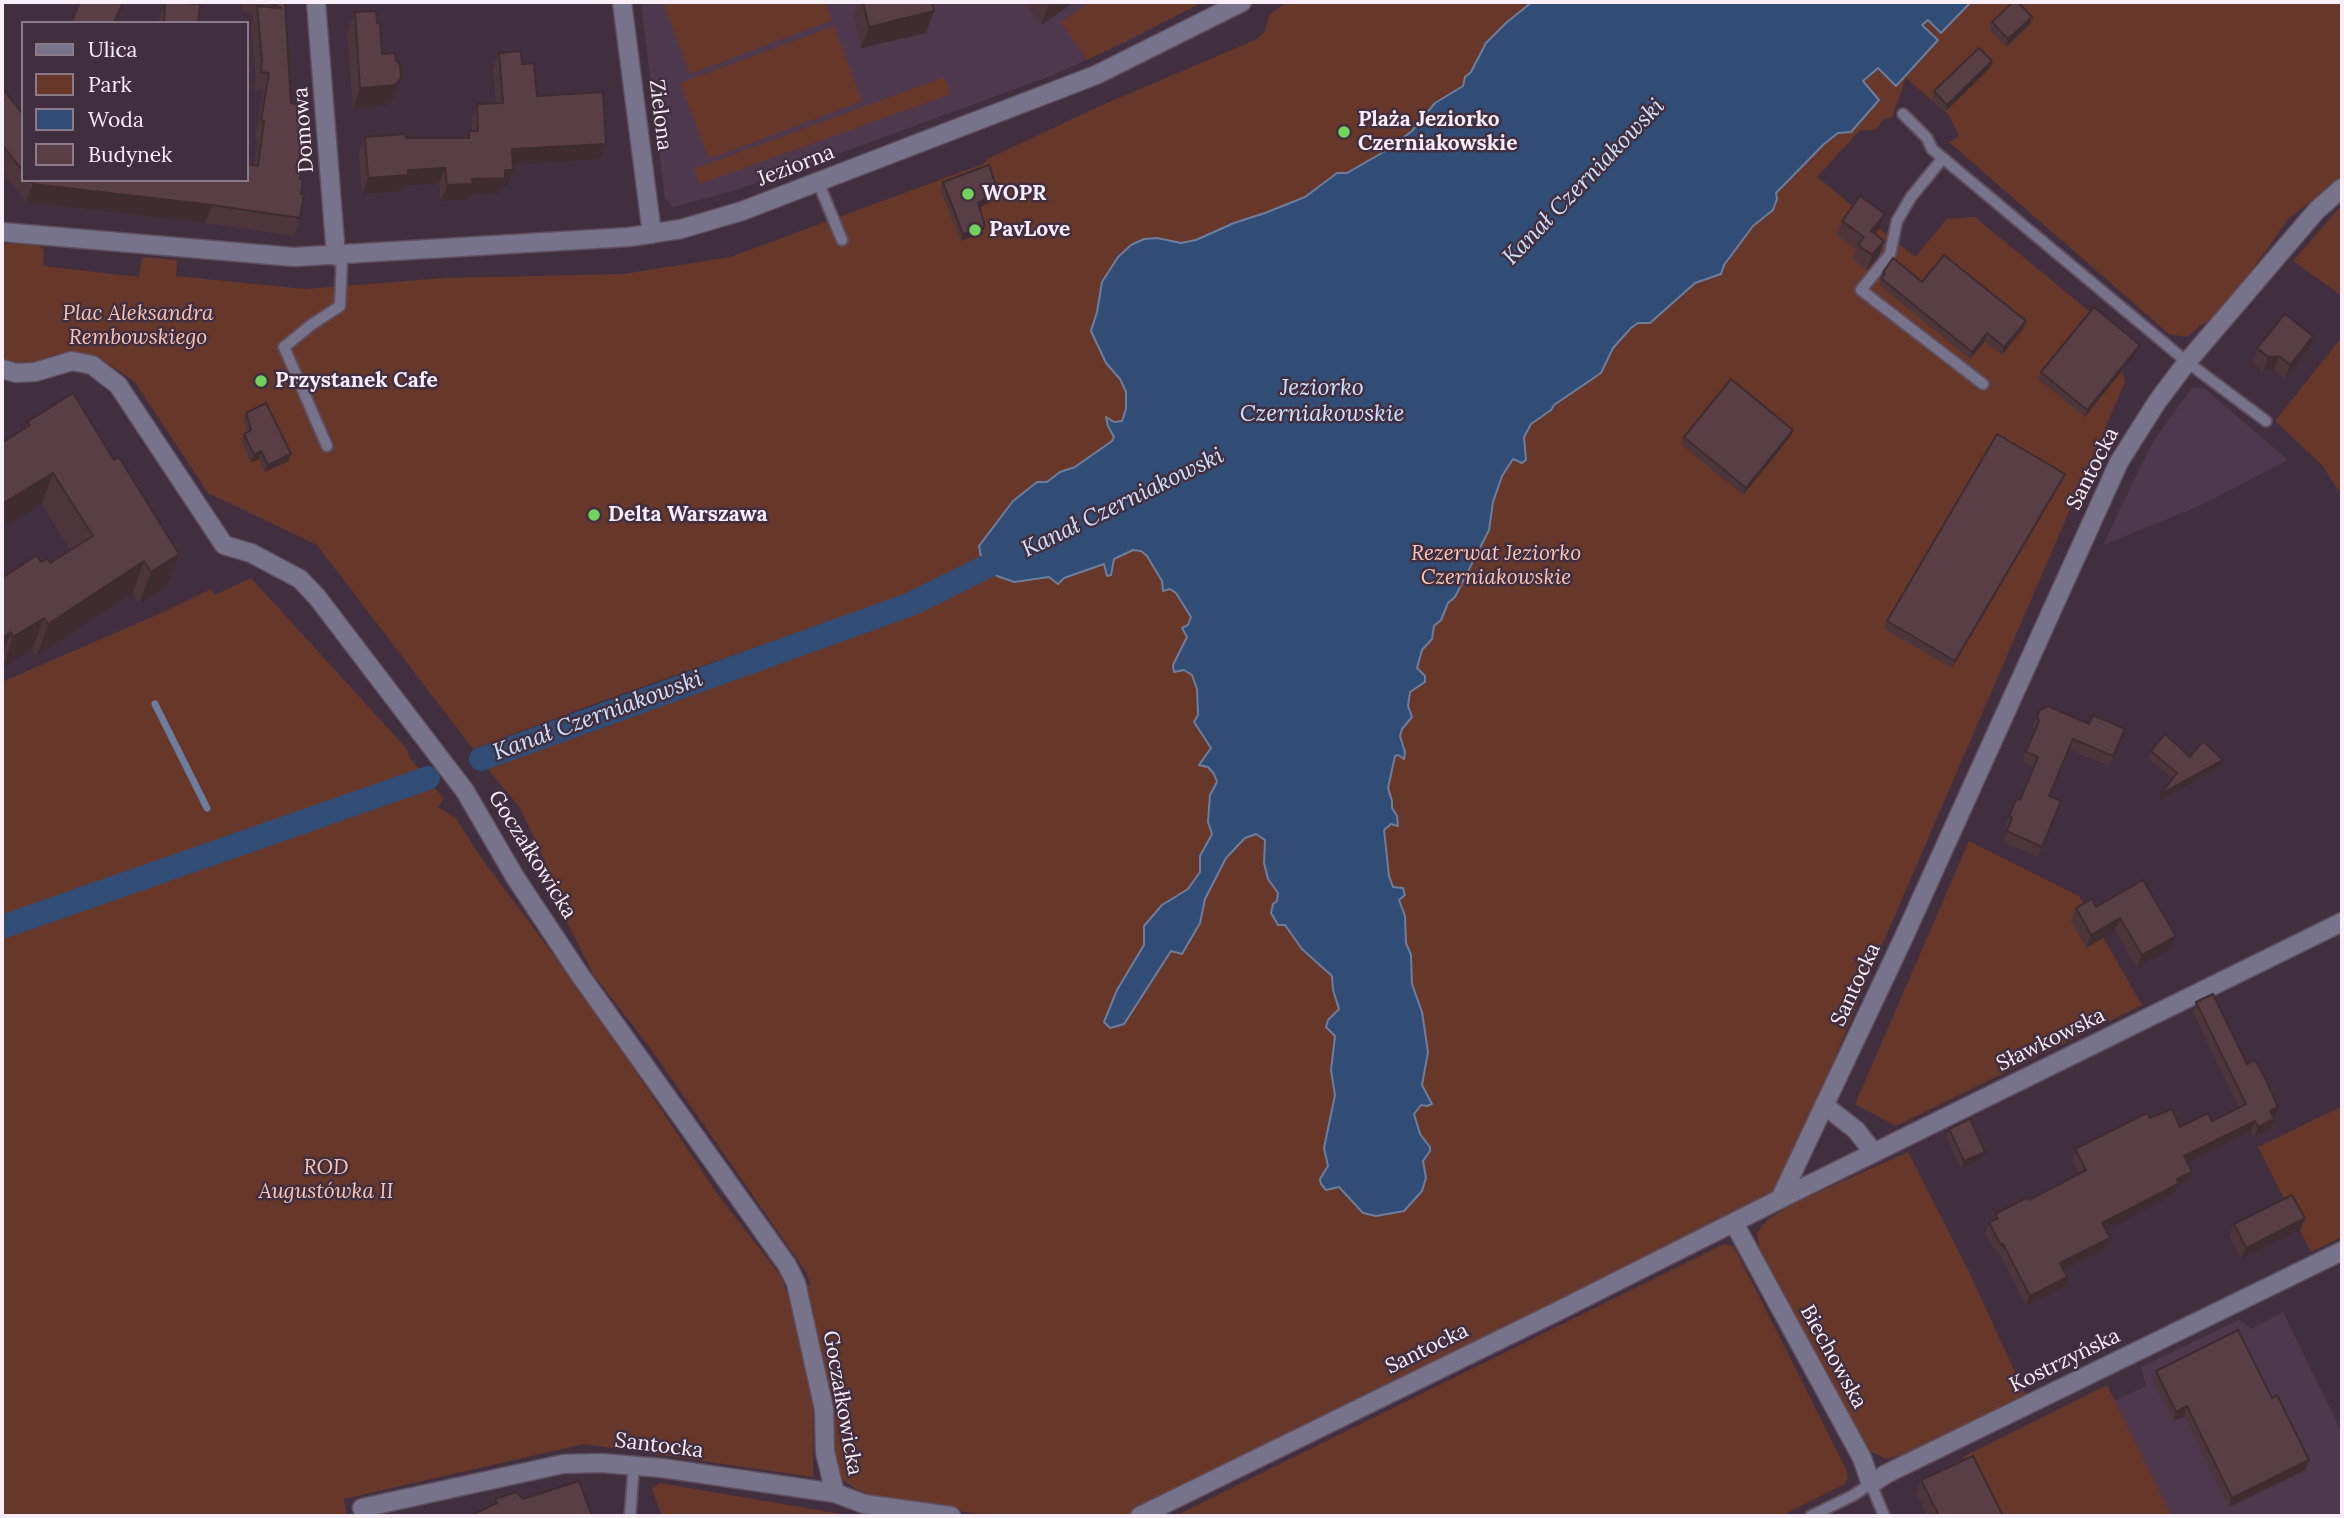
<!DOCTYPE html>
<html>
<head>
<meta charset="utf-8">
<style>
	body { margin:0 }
	#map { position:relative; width:2344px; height:1518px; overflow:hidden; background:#412f40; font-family:Lora,serif }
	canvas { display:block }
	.frame { position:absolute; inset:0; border:4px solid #faeef9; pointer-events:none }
	.legend { position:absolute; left:21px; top:21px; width:228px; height:161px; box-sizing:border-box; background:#412f40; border:2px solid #8b7b8a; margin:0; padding:9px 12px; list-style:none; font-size:21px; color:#faeef9 }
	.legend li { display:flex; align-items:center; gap:14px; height:35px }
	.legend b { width:35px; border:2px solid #8b7b8a }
</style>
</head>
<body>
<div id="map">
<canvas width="2344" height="1518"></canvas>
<div class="frame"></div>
<ul class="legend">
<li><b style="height:9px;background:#76738a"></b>Ulica</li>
<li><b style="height:19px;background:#67372a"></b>Park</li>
<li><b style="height:19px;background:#314d76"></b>Woda</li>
<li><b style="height:19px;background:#593f45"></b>Budynek</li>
</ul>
</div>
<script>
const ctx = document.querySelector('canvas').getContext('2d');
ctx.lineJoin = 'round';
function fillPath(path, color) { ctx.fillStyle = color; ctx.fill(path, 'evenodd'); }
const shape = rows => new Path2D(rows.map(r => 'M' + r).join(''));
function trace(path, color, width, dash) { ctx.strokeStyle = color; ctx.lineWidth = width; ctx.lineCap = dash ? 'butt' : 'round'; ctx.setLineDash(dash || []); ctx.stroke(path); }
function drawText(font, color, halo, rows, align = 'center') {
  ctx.font = font + ' Lora,serif'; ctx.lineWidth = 5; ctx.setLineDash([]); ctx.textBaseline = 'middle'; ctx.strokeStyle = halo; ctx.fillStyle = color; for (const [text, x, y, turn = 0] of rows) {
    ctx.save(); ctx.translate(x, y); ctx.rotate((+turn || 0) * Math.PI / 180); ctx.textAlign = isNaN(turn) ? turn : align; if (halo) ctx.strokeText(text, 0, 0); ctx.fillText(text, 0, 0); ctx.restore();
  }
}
fillPath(shape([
	[641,2,1197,2,1197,5,1126,42,1053,75,800,168,736,190,673,207,665,199],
	[2192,388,2205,389,2288,460,2199,506,2103,545,2152,443],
	[2283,1312,2342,1433,2342,1516,2172,1516,2114,1401,2146,1386,2141,1367,2239,1320,2252,1329]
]), '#4e384e');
fillPath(shape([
	[663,2,825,2,832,20,690,74],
	[1090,2,1197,2,1197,5,1087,60,1061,22],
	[1287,2,2342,2,2342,179,2289,218,2219,317,2202,324,2187,337,2169,334,1949,142,1959,136,1949,115,1906,78,1892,117,1884,119,1875,130,1860,130,1817,177,1915,257,1947,219,1975,217,2113,331,2125,382,1868,978,1786,1176,1770,1204,1144,1516,994,1516,886,1501,859,1491,846,1482,836,1471,829,1392,802,1284,811,1285,806,1272,651,1049,593,974,555,898,546,863,520,808,487,768,916,614,906,595,613,697,473,749,317,545,208,493,135,382,107,363,84,353,70,352,35,362,14,363,2,358,2,244,38,243,44,251,43,266,139,277,142,257,177,260,176,276,305,289,444,278,623,274,730,257,983,164,987,159,1100,106,1255,40,1265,32,1269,15],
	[834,26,862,101,709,159,680,83],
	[944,77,951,94,699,184,694,169],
	[2342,205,2342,296,2293,261],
	[2342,337,2342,491,2337,488,2322,465,2275,421],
	[251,578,407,749,409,757,444,799,438,807,456,818,480,856,599,1016,718,1195,781,1276,791,1305,813,1402,813,1477,584,1444,344,1499,347,1516,2,1516,2,682,161,613,211,589,215,595],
	[1969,841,2079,896,2142,1005,1896,1126,1855,1104],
	[2342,1106,2342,1237,2311,1252,2258,1147],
	[1908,1152,1969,1272,2025,1394,1906,1454,1886,1459,1867,1450,1760,1249,1757,1233,1767,1220,1792,1204],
	[1724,1244,1734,1247,1846,1469,1848,1478,1845,1484,1781,1516,1175,1516],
	[2107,1385,2172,1516,1992,1516,1963,1457],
	[660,1483,853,1516,662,1516,652,1489]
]), '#67372a');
const water = shape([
	[1532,2,1970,3,1941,33,1928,20,1922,25,1938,40,1896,86,1878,68,1863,81,1879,100,1851,132,1838,133,1824,144,1776,193,1777,199,1773,210,1753,226,1724,265,1721,274,1695,283,1650,323,1638,323,1631,328,1613,348,1601,373,1554,405,1551,410,1531,424,1524,437,1526,460,1522,463,1513,459,1502,476,1493,502,1489,530,1455,597,1448,603,1441,620,1434,626,1432,639,1422,650,1417,668,1425,676,1425,682,1410,692,1408,706,1412,717,1402,729,1400,736,1405,752,1404,759,1398,755,1395,756,1388,788,1392,801,1392,808,1397,816,1398,826,1391,824,1384,830,1389,876,1393,887,1403,888,1405,895,1399,900,1405,916,1406,943,1411,955,1412,984,1422,1012,1428,1052,1422,1085,1432,1104,1427,1106,1421,1105,1414,1114,1420,1134,1430,1147,1430,1151,1423,1161,1426,1178,1422,1191,1404,1211,1376,1216,1363,1213,1339,1187,1326,1190,1321,1184,1320,1179,1328,1166,1324,1148,1335,1095,1331,1070,1335,1036,1326,1027,1328,1020,1339,1009,1333,990,1332,976,1302,949,1285,925,1278,925,1271,913,1273,904,1277,901,1278,893,1268,879,1264,863,1265,840,1256,834,1245,838,1226,858,1205,899,1200,923,1182,954,1171,951,1124,1024,1110,1028,1104,1022,1117,990,1144,945,1144,926,1162,905,1188,889,1200,872,1200,856,1212,834,1208,822,1210,795,1217,782,1214,774,1208,767,1199,765,1211,748,1194,722,1198,715,1197,689,1192,675,1184,670,1174,672,1173,665,1187,637,1182,628,1188,625,1191,617,1176,593,1170,589,1163,591,1162,581,1147,556,1141,551,1133,550,1114,559,1111,575,1107,576,1104,564,1064,578,1058,584,1049,577,1014,582,997,576,983,568,979,546,1013,501,1037,482,1047,482,1060,472,1075,467,1112,441,1114,437,1108,426,1106,417,1114,422,1122,421,1126,409,1126,392,1120,379,1106,363,1091,331,1097,312,1102,282,1118,257,1131,245,1144,239,1157,238,1181,243,1196,240,1234,223,1265,213,1305,197,1337,173,1347,173,1387,150,1412,131,1435,103,1463,86,1465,77,1471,72,1486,43,1506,23,1532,2]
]);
fillPath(water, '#314d76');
trace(water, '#6d7d9d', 2);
trace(shape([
	[155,704,207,808]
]), '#6d7d9d', 7);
trace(shape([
	[481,759,911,604,1012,554],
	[2,927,428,778]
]), '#314d76', 24);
const lane = shape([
	[1903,114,1927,138,1932,149,2187,362,2266,421],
	[1943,158,1911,197,1897,221,1890,254,1861,290,1983,384],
	[818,182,842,240],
	[327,446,284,347,311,325,340,306,342,255],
	[630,1516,634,1464],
	[1811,1516,1852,1496,1871,1484,1884,1516]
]);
const street = shape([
	[316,2,336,256],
	[622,2,652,234],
	[2,232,294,257,629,237,681,229,742,211,1096,75,1242,2],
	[2,369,16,373,35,372,72,361,92,365,118,385,224,545,251,553,300,579,317,597,465,791,515,877,580,975,787,1265,796,1283,824,1409,825,1452,835,1493],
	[1824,1105,1856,1130,1874,1153],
	[1780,1199,2342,922],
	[1734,1223,1862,1458,1871,1484,1886,1474,2342,1251],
	[362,1508,563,1464,601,1463,662,1468,835,1493,864,1504,951,1516],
	[1140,1516,1552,1314,1780,1199,1903,939,2119,462,2157,402,2187,362,2317,210,2342,188]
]);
trace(lane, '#5f4e5e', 14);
trace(street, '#5f4e5e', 21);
trace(lane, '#76738a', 10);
trace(street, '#76738a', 18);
fillPath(shape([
	[165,2,198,23,158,23],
	[242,2,285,2,291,103,299,140,300,157,300,218,294,236,205,223,26,202,2,171,2,88,23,114,23,180,247,180,254,165,258,139,255,138,263,91,254,90,256,78,251,24,253,16,242,11],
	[858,2,863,2,934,11,926,33,861,48,853,14],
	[1024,2,1074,2,1041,25],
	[355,12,377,23,382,54,393,99,387,106,353,109,347,34],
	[1992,22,2030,24,2006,47,1989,29],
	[499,53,522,64,537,96,601,159,513,164,508,185,502,185,499,193,469,195,467,200,441,201,439,183,405,186,403,191,362,194,359,152,365,137,406,138,466,138,469,131,472,131,472,120,477,104,496,103,493,68],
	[1992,61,1990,68,1945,112,1932,98,1934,91],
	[943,182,996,199,979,208,985,226,982,233,961,241,940,189],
	[1885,214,1880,228,1875,234,1884,241,1879,256,1867,270,1853,259,1857,250,1837,235,1842,221],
	[1883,272,1922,282,2026,321,2023,329,2002,355,1985,341,1970,359,1879,285],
	[2257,348,2308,351,2285,379,2274,370,2263,371,2252,363],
	[2137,352,2085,417,2038,379,2041,372],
	[246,413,291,454,288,461,265,472,259,459,251,462,241,441,244,434,247,432,243,420],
	[27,422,114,460,179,554,168,586,139,604,133,593,37,656,32,650,2,669,2,578,41,562,50,563,70,550,42,504,25,428],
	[1793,430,1790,437,1743,495,1681,444,1684,437],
	[2065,474,2062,481,1952,668,1884,629,1887,621],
	[2040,710,2121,740,2109,766,2070,750,2049,796,2061,801,2038,857,2003,842,2008,828,2005,827,2009,816,2020,800,2033,767,2022,762,2035,731,2033,727],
	[2151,751,2190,757,2220,767,2159,801,2173,779,2148,758],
	[2096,907,2176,936,2171,949,2137,968,2115,931,2086,948,2071,921,2076,908],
	[2196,1002,2247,1064,2278,1107,2275,1117,2273,1117,2274,1119,2271,1129,2254,1137,2251,1131,2188,1162,2188,1182,2177,1187,2175,1194,2106,1230,2110,1238,2106,1248,2064,1269,2067,1277,2064,1287,2026,1306,2000,1254,1998,1255,1985,1233,1989,1223,1993,1221,1995,1214,2029,1200,2079,1174,2072,1159,2075,1149,2150,1118,2180,1127,2212,1121,2239,1108,2193,1012],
	[1949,1129,1985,1152,1982,1159,1961,1168,1946,1136],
	[2305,1218,2300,1230,2241,1259,2229,1236,2234,1224],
	[2156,1371,2272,1398,2309,1460,2305,1470,2229,1507,2184,1416,2173,1421,2152,1380],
	[1921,1480,2003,1516,1927,1516,1916,1493]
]), '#4d363b');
fillPath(shape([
	[539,2,566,2,538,3],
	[1052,2,1074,2,1041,25,1049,4],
	[934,11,926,33,861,48,869,27],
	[2032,17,2030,24,2006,47,2008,39],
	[1992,61,1990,68,1945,112,1947,105],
	[401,78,393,99,387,106,353,109,360,88],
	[606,144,601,159,506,165,512,149],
	[445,168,439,183,405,186,403,191,362,194,368,178,408,170],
	[505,170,513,170,508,185,502,185,499,193,469,195,467,200,441,201,447,185],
	[33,184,212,205,205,223,26,202],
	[998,192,996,199,975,210,978,203],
	[1885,214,1880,228,1866,246,1871,231],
	[985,226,982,233,961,241,963,234],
	[1884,241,1879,256,1867,270,1872,255],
	[2026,321,2023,329,2002,355,2004,347],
	[1987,333,1985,341,1970,359,1972,352],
	[2313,336,2308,351,2285,379,2290,365],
	[2140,345,2137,352,2085,417,2087,410],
	[2279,356,2274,370,2263,371,2268,357],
	[1793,430,1790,437,1743,495,1746,488],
	[261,451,259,459,251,462,254,455],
	[291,454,288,461,265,472,268,465],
	[53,473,42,504,2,529,2,504],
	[2065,474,2062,481,1952,668,1955,661],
	[179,554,168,586,139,604,151,572],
	[144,561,133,593,37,656,48,624],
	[44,618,32,650,2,669,13,637],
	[11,632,2,657,2,638],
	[2223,760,2220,767,2159,801,2161,794],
	[2120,918,2115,931,2086,948,2091,935],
	[2176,936,2171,949,2137,968,2142,955],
	[2278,1107,2275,1117,2267,1121,2270,1111],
	[2274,1119,2271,1129,2254,1137,2258,1127],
	[2255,1121,2251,1131,2181,1166,2184,1156],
	[1985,1152,1982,1159,1961,1168,1964,1161],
	[2192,1172,2188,1182,2177,1187,2175,1194,2099,1234,2102,1223,2177,1179],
	[2305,1218,2300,1230,2241,1259,2246,1248],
	[2110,1238,2106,1248,2057,1273,2060,1263],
	[2067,1277,2064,1287,2026,1306,2030,1296],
	[2187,1406,2184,1416,2173,1421,2176,1412],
	[2309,1460,2305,1470,2229,1507,2232,1498]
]), '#3e2c30');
const building = shape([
	[80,2,123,2,114,23,71,23,80,2],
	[165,2,200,4,198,23,164,23,165,2],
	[268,2,285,2,291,103,302,105,299,140,303,141,300,157,303,158,300,179,303,180,301,194,304,194,300,218,212,205,33,184,30,180,247,180,247,164,258,166,264,121,261,120,269,73,261,72,262,60,257,6,281,8,268,2],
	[863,2,932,2,934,11,869,27,863,2],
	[2013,2,2018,2,2032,17,2008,39,1992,22,2013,2],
	[376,11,377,23,380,23,382,54,395,53,396,61,400,64,401,78,395,85,360,88,355,12,376,11],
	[1979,48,1992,61,1947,105,1934,91,1979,48],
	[521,51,522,64,534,63,537,96,603,92,606,144,512,149,513,170,505,170,505,178,472,179,473,184,447,185,445,168,408,170,408,175,368,178,365,137,405,134,406,138,469,138,469,131,478,131,477,104,503,103,499,53,521,51],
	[2,88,23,114,23,171,2,145,2,88],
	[989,165,998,192,978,203,985,226,963,234,943,182,989,165],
	[1860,196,1885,214,1871,231,1884,241,1872,255,1858,245,1864,237,1842,221,1860,196],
	[1944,255,2026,321,2004,347,1987,333,1972,352,1881,278,1885,274,1883,272,1893,258,1922,282,1944,255],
	[2094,307,2140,345,2087,410,2041,372,2094,307],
	[2285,314,2313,336,2290,365,2279,356,2268,357,2257,348,2285,314],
	[1731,379,1793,430,1746,488,1684,437,1731,379],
	[73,393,114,460,119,457,179,554,151,572,144,561,48,624,44,618,13,637,11,632,2,638,2,578,37,555,41,562,48,558,50,563,93,536,53,473,2,504,2,443,30,425,27,422,73,393],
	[266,403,291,454,268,465,261,451,254,455,244,434,251,430,246,413,266,403],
	[1997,434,2065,474,1955,661,1887,621,1997,434],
	[2048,706,2089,724,2093,715,2125,729,2113,756,2073,739,2049,796,2061,801,2042,847,2007,831,2012,818,2009,816,2017,798,2020,800,2038,757,2026,752,2039,721,2037,716,2040,710,2048,706],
	[2165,734,2190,757,2203,741,2223,760,2161,794,2177,773,2151,751,2165,734],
	[2143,880,2176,936,2142,955,2120,918,2091,935,2076,908,2092,899,2096,907,2143,880],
	[2213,994,2247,1064,2255,1060,2264,1076,2278,1107,2270,1111,2274,1119,2258,1127,2255,1121,2184,1156,2192,1172,2177,1179,2178,1184,2102,1223,2110,1238,2060,1263,2067,1277,2030,1296,2003,1244,2001,1245,1989,1223,1998,1218,1995,1214,2028,1197,2029,1200,2086,1170,2075,1149,2147,1113,2150,1118,2172,1109,2180,1127,2208,1113,2212,1121,2246,1104,2196,1002,2213,994],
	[1970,1119,1985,1152,1964,1161,1949,1129,1970,1119],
	[2292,1195,2305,1218,2246,1248,2234,1224,2292,1195],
	[2238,1330,2272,1398,2277,1395,2309,1460,2232,1498,2187,1406,2176,1412,2156,1371,2238,1330],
	[1973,1456,2003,1516,1939,1516,1921,1480,1973,1456],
	[579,1481,592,1516,470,1516,497,1503,495,1499,516,1492,523,1499,579,1481],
	[461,1513,462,1516,451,1516,461,1513]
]);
fillPath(building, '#593f45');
trace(building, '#3e2c30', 2);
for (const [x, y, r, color] of [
	[1344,132,7,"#71d35e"],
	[968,194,7,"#71d35e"],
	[975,230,7,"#71d35e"],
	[261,381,7,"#71d35e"],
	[594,515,7,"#71d35e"]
]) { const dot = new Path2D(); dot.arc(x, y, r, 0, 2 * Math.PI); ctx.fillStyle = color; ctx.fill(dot); trace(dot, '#412f40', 2.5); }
drawText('21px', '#faeef9', '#412f40', [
	["Zielona",660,115,83],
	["Domowa",304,130,-94],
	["Jeziorna",796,166,-21],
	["Santocka",2093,469,-63],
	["Goczałkowicka",532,855,58],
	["Santocka",1856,985,-65],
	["Sławkowska",2051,1040,-26],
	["Santocka",1427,1349,-26],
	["Biechowska",1833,1357,61],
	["Kostrzyńska",2065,1361,-26],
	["Goczałkowicka",842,1403,80],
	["Santocka",659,1446,7]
]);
drawText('bold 21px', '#faeef9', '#412f40', [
	["Plaża Jeziorko",1358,120],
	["Czerniakowskie",1358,144],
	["WOPR",982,194],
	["PavLove",989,230],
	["Przystanek Cafe",275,381],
	["Delta Warszawa",608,515]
], 'left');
drawText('italic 21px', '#f9c4b5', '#412f40', [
	["Plac Aleksandra",138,314],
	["Rembowskiego",138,338],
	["Rezerwat Jeziorko",1496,554],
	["Czerniakowskie",1496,578],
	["ROD",326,1168],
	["Augustówka II",326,1192]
]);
drawText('italic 23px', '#cde0fc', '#412f40', [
	["Kanał Czerniakowski",1584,182,-46],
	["Jeziorko",1322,388],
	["Czerniakowskie",1322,414],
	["Kanał Czerniakowski",1123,503,-26],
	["Kanał Czerniakowski",598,716,-20]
]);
</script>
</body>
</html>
